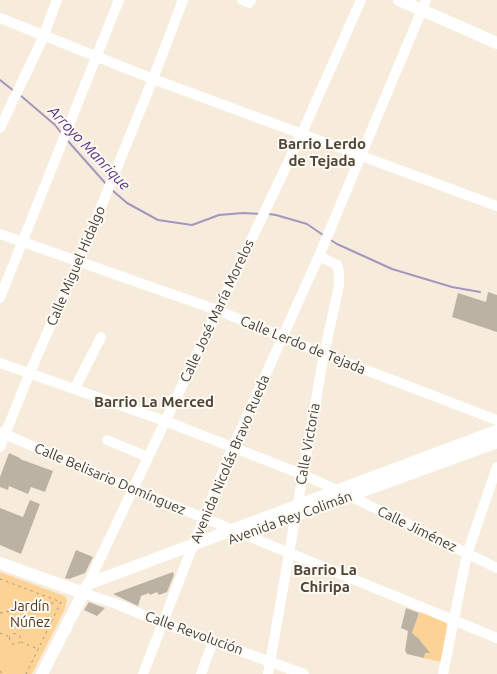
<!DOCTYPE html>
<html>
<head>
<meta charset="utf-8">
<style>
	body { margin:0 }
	canvas { display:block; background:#f7ecdc }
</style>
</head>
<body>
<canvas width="497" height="674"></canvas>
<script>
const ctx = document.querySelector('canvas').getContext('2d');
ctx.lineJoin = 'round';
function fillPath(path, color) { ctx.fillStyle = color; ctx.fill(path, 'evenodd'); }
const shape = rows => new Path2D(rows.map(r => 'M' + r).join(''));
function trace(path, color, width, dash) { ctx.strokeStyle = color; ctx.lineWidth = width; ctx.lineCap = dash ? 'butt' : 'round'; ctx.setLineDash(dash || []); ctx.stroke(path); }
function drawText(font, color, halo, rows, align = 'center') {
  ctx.font = font + ' Ubuntu,sans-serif'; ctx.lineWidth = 4; ctx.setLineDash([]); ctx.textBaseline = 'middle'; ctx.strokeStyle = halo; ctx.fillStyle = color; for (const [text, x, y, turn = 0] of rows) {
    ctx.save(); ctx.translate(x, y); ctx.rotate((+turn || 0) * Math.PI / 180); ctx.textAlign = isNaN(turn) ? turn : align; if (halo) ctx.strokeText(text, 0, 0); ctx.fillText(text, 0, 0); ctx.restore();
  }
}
fillPath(shape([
	[0,572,64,596,67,599,65,609,32,674,0,674],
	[420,611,445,621,447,626,441,662,424,658,424,647,422,642,412,633]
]), '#fcd295');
trace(shape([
	[0,80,14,91],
	[20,95,55,125,62,134],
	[67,140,107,185],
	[112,190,127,203,158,220,192,225,219,215,243,213,261,214],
	[268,214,276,215,307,224,323,235],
	[329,239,337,244,392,269,452,287,480,292]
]), '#a397bd', 2);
fillPath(shape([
	[488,292,497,295,497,332,452,317,458,293,486,302],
	[9,453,20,458,20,459,53,471,45,492,31,487,28,494,9,486,8,490,0,487,0,477],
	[30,500,40,504,21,554,0,545,0,508,23,517],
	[76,550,93,557,85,573,69,579,65,578],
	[173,572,174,575,167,592,159,595,157,592,150,595,149,593,141,596,138,606,113,594],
	[89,602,99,606,105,608,97,616,84,610],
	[406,608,419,613,412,633,419,639,430,653,425,653,424,658,407,654,405,651,408,631,401,628]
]), '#bcb2a3');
trace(shape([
	[0,579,61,602,26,674],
	[0,613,58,602],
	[0,633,10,637],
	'9.5 639a5.5 5.5 0 1 1 11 0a5.5 5.5 0 1 1-11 0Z',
	[21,642,38,649],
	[0,671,2,674]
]), '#a19a8e', 1, [2.5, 4]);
trace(shape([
	[242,0,249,3,251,0],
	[0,18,153,79,497,206],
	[0,128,42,40,57,0],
	[0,234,217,310,324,354,497,420],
	[0,298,119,0],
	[0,363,165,421,304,475,350,496,497,568],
	[75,388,101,337],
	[0,432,133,489,497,638],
	[107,440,148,457],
	[0,447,30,372,79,261,153,79,183,0],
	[88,584,302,133,361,0],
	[83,593,114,603,163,623,304,674],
	[143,674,193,545,233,447,319,256,426,0],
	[201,674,213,641],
	[268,674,324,354,339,286,339,273,337,265,319,256],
	[443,674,467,554,497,467]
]), '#fff', 10);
trace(shape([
	[399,0,497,43],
	[250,532,497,442],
	[0,563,83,593],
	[42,674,88,584,496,431]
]), '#fff', 12);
drawText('14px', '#403c36', '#fefaf4', [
	["Calle Miguel Hidalgo",76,266,-67],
	["Calle José María Morelos",217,311,-65],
	["Calle Lerdo de Tejada",303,345,22],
	["Calle Victoria",308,444,-80],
	["Avenida Nicolás Bravo Rueda",230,459,-67],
	["Calle Belisario Domínguez",110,479,23],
	["Avenida Rey Colimán",290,518,-20],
	["Calle Jiménez",417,529,26],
	["Calle Revolución",194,633,20]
]);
drawText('14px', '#4e3b1c', '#fefaf4', [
	["Jardín",30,606],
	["Núñez",30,622]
]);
drawText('bold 15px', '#4e4538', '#fefaf4', [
	["Barrio Lerdo",322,144],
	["de Tejada",322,161],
	["Barrio La Merced",154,402],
	["Barrio La",325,570],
	["Chiripa",325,587]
]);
drawText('italic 15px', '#503284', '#fefaf4', [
	["Arroyo Manrique",89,148,46]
]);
</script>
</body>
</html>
